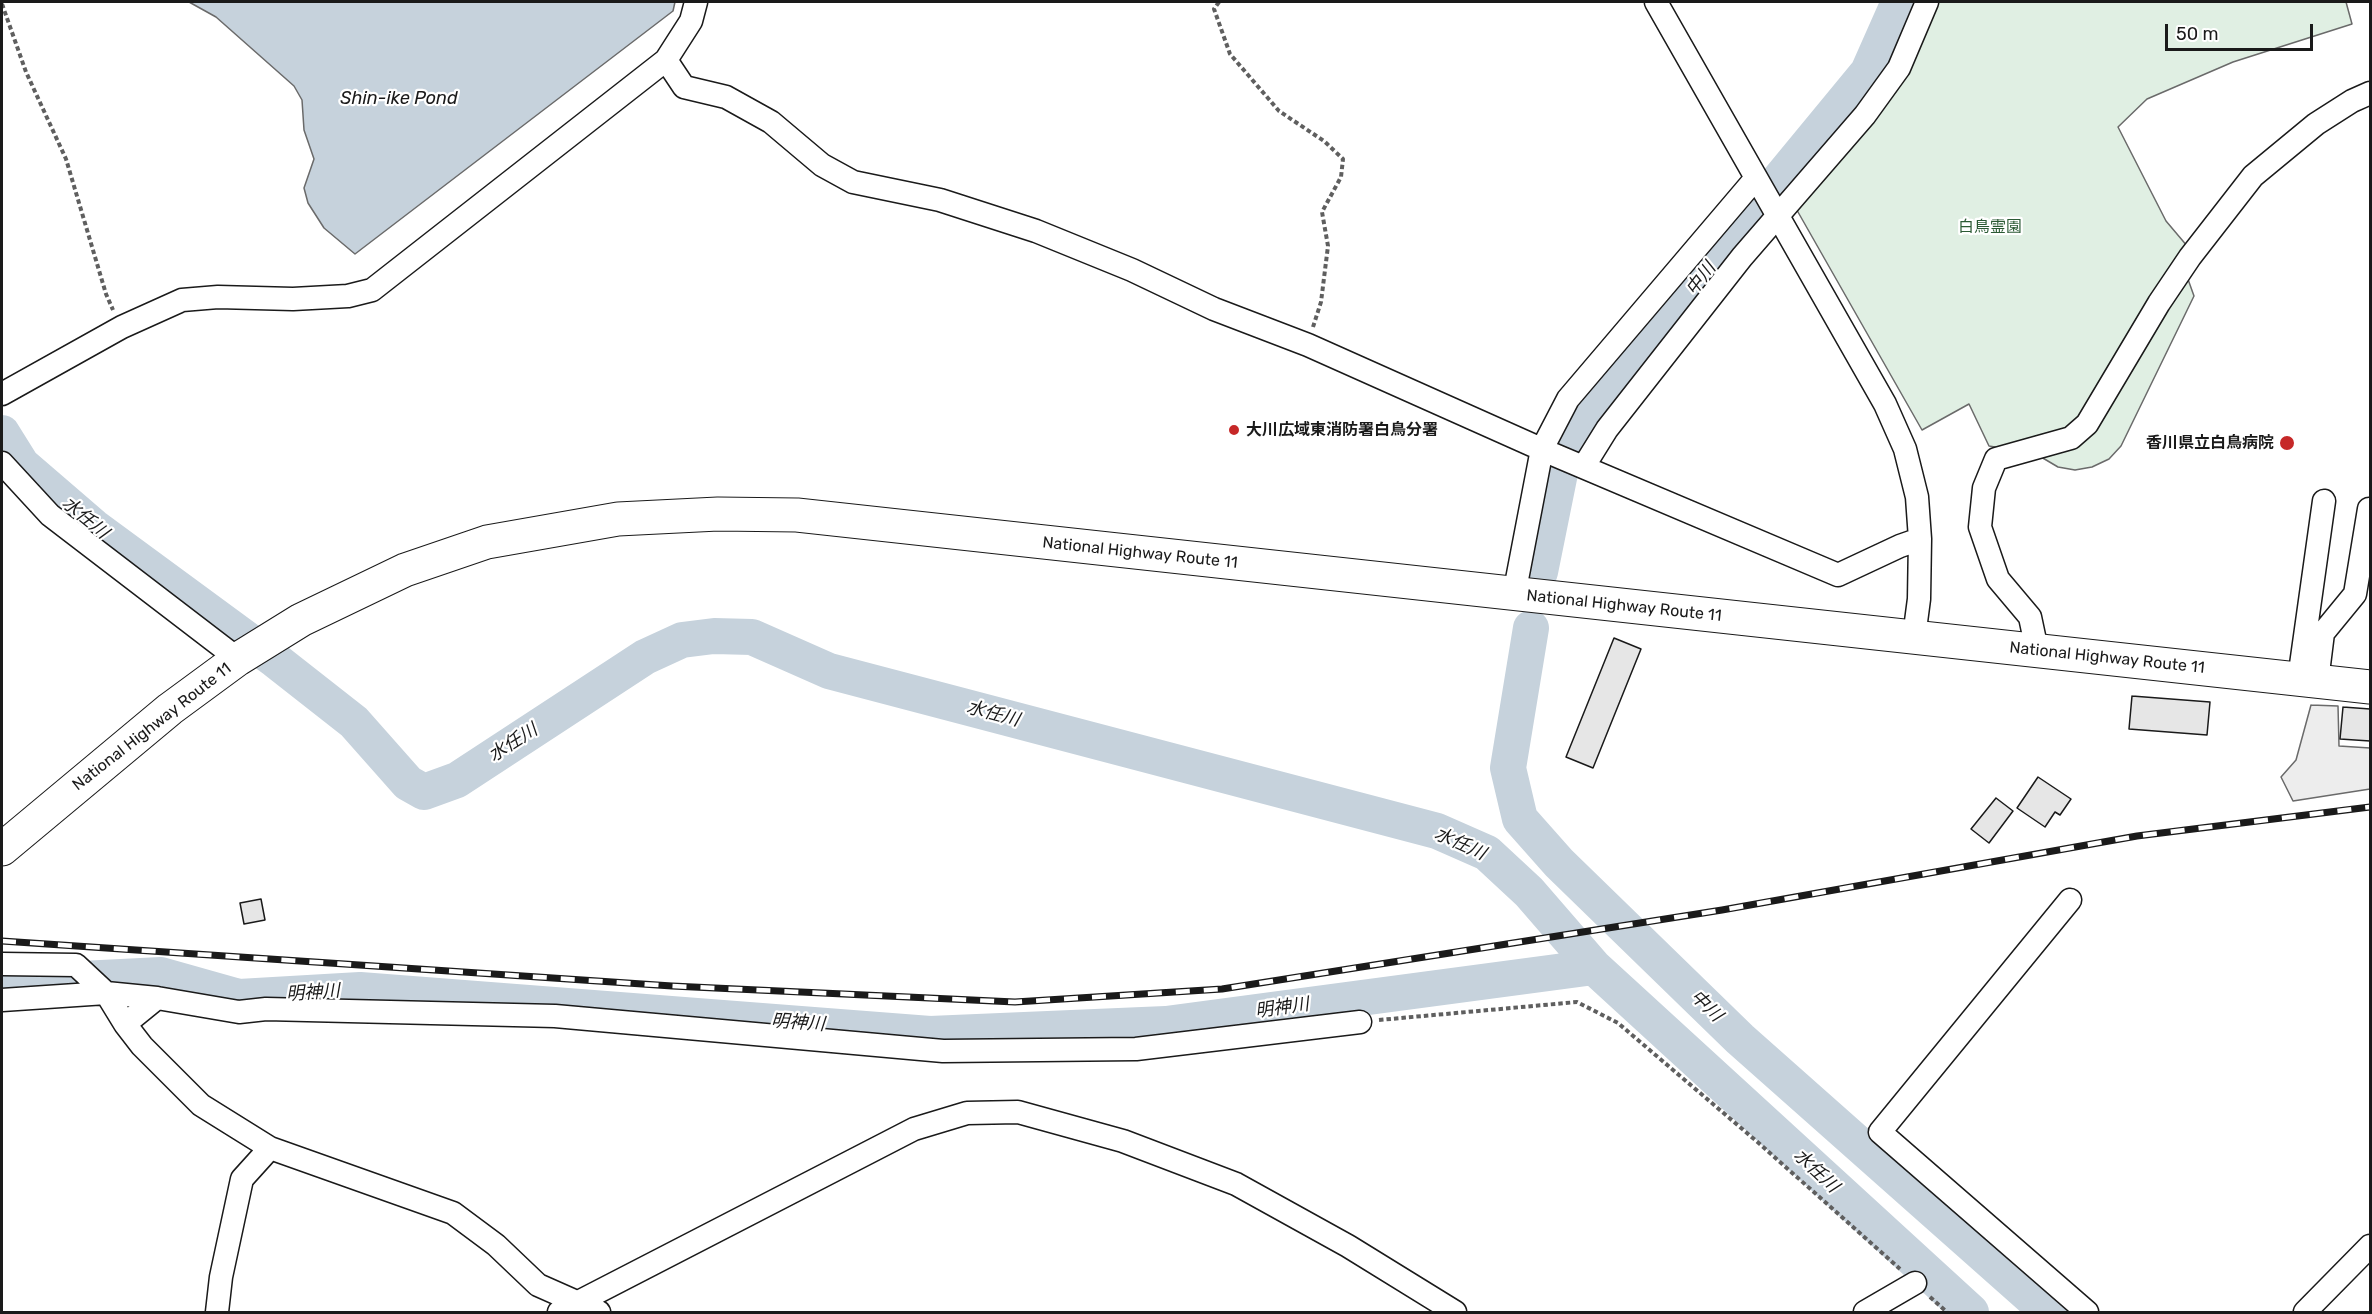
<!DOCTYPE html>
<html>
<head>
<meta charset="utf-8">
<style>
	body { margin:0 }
	#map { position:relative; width:2372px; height:1314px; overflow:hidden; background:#fff; font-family:Rubik,sans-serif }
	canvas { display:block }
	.frame { position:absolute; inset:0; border:3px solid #1a1a1a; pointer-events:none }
	.scale { position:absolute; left:2165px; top:24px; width:148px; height:27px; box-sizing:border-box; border:3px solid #1a1a1a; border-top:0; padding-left:8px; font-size:18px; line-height:21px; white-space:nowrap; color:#1a1a1a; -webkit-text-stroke:4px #fff; paint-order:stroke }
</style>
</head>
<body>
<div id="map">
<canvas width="2372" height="1314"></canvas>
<div class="frame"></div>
<div class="scale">50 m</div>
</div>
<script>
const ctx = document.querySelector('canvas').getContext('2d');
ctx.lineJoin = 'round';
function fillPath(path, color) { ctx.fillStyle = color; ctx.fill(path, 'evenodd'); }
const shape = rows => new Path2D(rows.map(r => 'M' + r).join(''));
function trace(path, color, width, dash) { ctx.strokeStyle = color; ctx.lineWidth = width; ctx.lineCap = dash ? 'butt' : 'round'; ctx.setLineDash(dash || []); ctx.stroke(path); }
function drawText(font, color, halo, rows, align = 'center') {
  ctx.font = font + ' Rubik,"Noto Sans JP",sans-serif'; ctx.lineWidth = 4.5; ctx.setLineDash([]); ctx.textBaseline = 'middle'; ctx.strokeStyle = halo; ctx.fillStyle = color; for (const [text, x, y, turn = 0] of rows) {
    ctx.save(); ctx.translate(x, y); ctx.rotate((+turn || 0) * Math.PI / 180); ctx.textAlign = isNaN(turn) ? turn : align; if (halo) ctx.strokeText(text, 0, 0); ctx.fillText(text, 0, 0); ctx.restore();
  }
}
const green = shape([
	[1930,2,2346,2,2352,24,2233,62,2147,99,2118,127,2166,221,2188,247,2180,257,2194,296,2121,446,2109,459,2092,467,2075,470,2058,467,2036,454,1989,446,1969,404,1922,430,1794,205,1930,2]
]);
fillPath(green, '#e0efe3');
trace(green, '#6a6a6a', 1.5);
const parking = shape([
	[2311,705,2338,706,2339,746,2370,748,2370,789,2293,801,2281,777,2296,760,2311,705]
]);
fillPath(parking, '#ededed');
trace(parking, '#6a6a6a', 1.5);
const water = shape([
	[189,2,675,2,673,11,355,254,324,228,308,203,304,188,314,159,304,130,302,100,294,86,216,17,189,2]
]);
fillPath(water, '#c6d2dc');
trace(water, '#6a6a6a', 1.5);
trace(shape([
	[2,433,22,465,94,527,275,660,354,722,408,783,424,792,457,780,645,657,682,640,714,636,752,637,829,671,1437,831,1487,853,1529,892,1594,967,1971,1312],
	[1540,572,1560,473,1581,420,1654,340,1746,220,1868,72,1899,2],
	[1531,628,1508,768,1520,819,1559,863,1740,1039,2048,1312],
	[2,983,161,975,239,997,360,990,930,1034,1166,1024,1594,967]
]), '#c6d2dc', 36);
const building = shape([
	[1614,638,1641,649,1593,768,1566,757,1614,638],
	[2132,696,2210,702,2207,735,2129,729,2132,696],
	[2343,707,2370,709,2370,741,2340,739,2343,707],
	[2038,777,2071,799,2060,815,2055,812,2045,827,2017,808,2038,777],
	[1996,798,2013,811,1989,843,1971,829,1996,798],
	[261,899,265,920,244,924,240,903,261,899]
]);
fillPath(building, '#e6e6e6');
trace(building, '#1a1a1a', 1.5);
const minor = shape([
	[1656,2,1885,404,1905,449,1917,497,1920,539,1919,599,1914,637],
	[666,60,684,87,726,97,771,122,822,165,853,182,940,200,1036,231,1132,270,1214,309,1308,345,1550,453,1838,575,1900,546,1920,539],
	[2,394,122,327,182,300,218,297,293,299,348,296,372,290,666,60,691,21,696,2],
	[2,463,50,515,238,659],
	[1584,466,1607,429,1742,257,1865,115,1899,68,1927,2],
	[1514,595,1542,449,1568,399,1756,178],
	[2037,650,2030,617,1998,579,1980,527,1984,488,1996,459,2071,438,2087,424,2159,303,2190,257,2253,176,2316,124,2352,101,2370,93],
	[2299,679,2324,501],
	[2317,681,2323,633,2355,594,2369,509],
	[2070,900,1880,1132,2087,1312],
	[2,964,76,965,106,993,125,1024],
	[157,998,125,1024,142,1046,201,1105,270,1148,453,1213,496,1245,538,1285,599,1312],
	[2,1000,106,993,157,998,239,1012,266,1009,555,1016,943,1051,1136,1049,1360,1022],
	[217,1312,221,1277,242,1179,270,1148],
	[559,1312,914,1129,967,1113,1018,1112,1123,1141,1236,1184,1348,1246,1455,1312],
	[1865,1312,1915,1283],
	[2305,1312,2370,1246]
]);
const highway = shape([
	[2,849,170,709,238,659,301,620,405,570,487,542,618,519,718,514,797,515,2370,687]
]);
trace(minor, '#1a1a1a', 25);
trace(highway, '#1a1a1a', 35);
trace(shape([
	[1219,2,1214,9,1230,54,1279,111,1324,141,1343,159,1341,177,1322,212,1328,246,1321,302,1313,327],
	[2,4,26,72,66,159,106,294,113,310],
	[1379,1020,1577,1002,1618,1023,1761,1145,1900,1269],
	[1930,1297,1947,1312]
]), '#5f5f5f', 4, [4.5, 3]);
trace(minor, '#fff', 22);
trace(highway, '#fff', 33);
const rail = shape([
	[2,941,672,986,1015,1002,1222,989,1722,910,2137,836,2370,807]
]);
trace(rail, '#1a1a1a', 7);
trace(rail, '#fff', 4.5, [14]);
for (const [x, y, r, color] of [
	[1234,430,6,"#c62828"],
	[2287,443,8,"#c62828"]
]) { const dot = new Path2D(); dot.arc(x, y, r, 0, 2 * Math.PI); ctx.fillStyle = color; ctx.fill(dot); trace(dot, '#fff', 2); }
drawText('16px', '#2b5a34', '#fff', [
	["白鳥霊園",1990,227]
]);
drawText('bold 16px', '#1a1a1a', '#fff', [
	["大川広域東消防署白鳥分署",1246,430],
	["香川県立白鳥病院",2274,443,"right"]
], 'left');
drawText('16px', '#1a1a1a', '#fff', [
	["National Highway Route 11",1140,553,6],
	["National Highway Route 11",1624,606,6],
	["National Highway Route 11",2107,658,6],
	["National Highway Route 11",152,727,-38]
]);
drawText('italic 18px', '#1a1a1a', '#fff', [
	["Shin-ike Pond",399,99],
	["中川",1701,279,-53],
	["水任川",85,518,40],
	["水任川",993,714,15],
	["水任川",513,743,-33],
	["水任川",1460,844,24],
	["明神川",313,993,-4],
	["中川",1706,1006,44],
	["明神川",1282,1008,-8],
	["明神川",798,1023,4],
	["水任川",1816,1171,43]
]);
</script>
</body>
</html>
